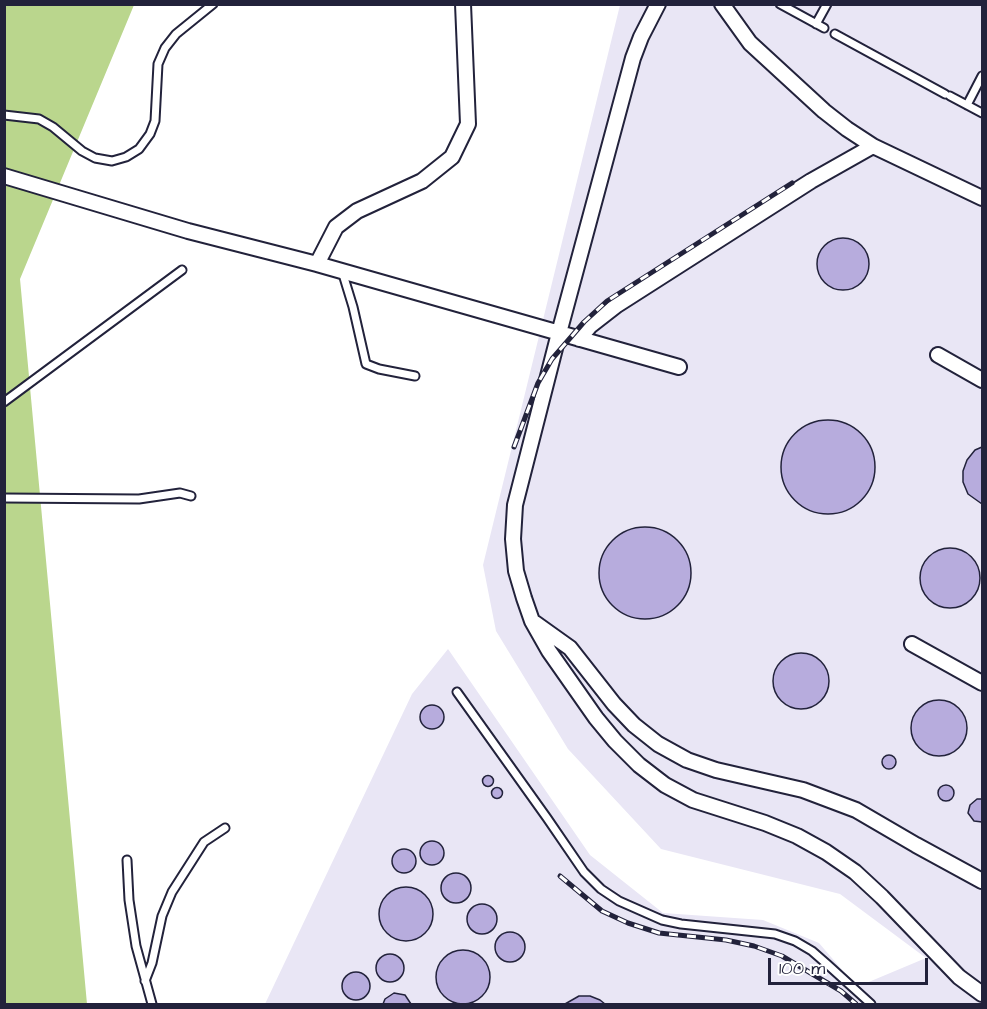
<!DOCTYPE html>
<html>
<head>
<meta charset="utf-8">
<style>
	body { margin:0 }
	#map { position:relative; width:987px; height:1009px; overflow:hidden; background:#fff; font-family:"Architects Daughter",sans-serif }
	canvas { display:block }
	.frame { position:absolute; inset:0; border:6px solid #22223b; pointer-events:none }
	.scale { position:absolute; left:768px; top:958px; width:160px; height:27px; box-sizing:border-box; border:3px solid #22223b; border-top:0; padding-left:8px; font-size:18px; line-height:21px; white-space:nowrap; color:#22223b; -webkit-text-stroke:4px #fff; paint-order:stroke }
</style>
</head>
<body>
<div id="map">
<canvas width="987" height="1009"></canvas>
<div class="frame"></div>
<div class="scale">100 m</div>
</div>
<script>
const ctx = document.querySelector('canvas').getContext('2d');
ctx.lineJoin = 'round';
function fillPath(path, color) { ctx.fillStyle = color; ctx.fill(path, 'evenodd'); }
const shape = rows => new Path2D(rows.map(r => 'M' + r).join(''));
function trace(path, color, width, dash) { ctx.strokeStyle = color; ctx.lineWidth = width; ctx.lineCap = dash ? 'butt' : 'round'; ctx.setLineDash(dash || []); ctx.stroke(path); }
fillPath(shape([
	[620,5,982,5,982,1004,265,1004,412,694,448,649,590,855,663,913,763,920,819,943,855,985,852,989,926,958,840,894,661,849,568,749,496,631,483,565]
]), '#e9e6f5');
fillPath(shape([
	[5,5,134,5,20,279,87,1004,5,1004]
]), '#bad68d');
const building = shape([
	'817 264a26 26 0 1 1 52 0a26 26 0 1 1-52 0Z',
	'781 467a47 47 0 1 1 94 0a47 47 0 1 1-94 0Z',
	[982,447,982,504,968,494,963,482,963,471,967,460,975,450,982,447],
	'599 573a46 46 0 1 1 92 0a46 46 0 1 1-92 0Z',
	'920 578a30 30 0 1 1 60 0a30 30 0 1 1-60 0Z',
	'773 681a28 28 0 1 1 56 0a28 28 0 1 1-56 0Z',
	'911 728a28 28 0 1 1 56 0a28 28 0 1 1-56 0Z',
	'420 717a12 12 0 1 1 24 0a12 12 0 1 1-24 0Z',
	'882 762a7 7 0 1 1 14 0a7 7 0 1 1-14 0Z',
	'482.5 781a5.5 5.5 0 1 1 11 0a5.5 5.5 0 1 1-11 0Z',
	'938 793a8 8 0 1 1 16 0a8 8 0 1 1-16 0Z',
	'491.5 793a5.5 5.5 0 1 1 11 0a5.5 5.5 0 1 1-11 0Z',
	[977,799,982,799,982,822,974,821,968,813,970,805,977,799],
	'420 853a12 12 0 1 1 24 0a12 12 0 1 1-24 0Z',
	'392 861a12 12 0 1 1 24 0a12 12 0 1 1-24 0Z',
	'441 888a15 15 0 1 1 30 0a15 15 0 1 1-30 0Z',
	'379 914a27 27 0 1 1 54 0a27 27 0 1 1-54 0Z',
	'467 919a15 15 0 1 1 30 0a15 15 0 1 1-30 0Z',
	'495 947a15 15 0 1 1 30 0a15 15 0 1 1-30 0Z',
	'436 977a27 27 0 1 1 54 0a27 27 0 1 1-54 0Z',
	'376 968a14 14 0 1 1 28 0a14 14 0 1 1-28 0Z',
	'342 986a14 14 0 1 1 28 0a14 14 0 1 1-28 0Z',
	[394,993,405,995,411,1004,383,1004,385,999,394,993],
	[579,996,590,996,600,1000,605,1004,565,1004,579,996]
]);
fillPath(building, '#b7acdd');
trace(building, '#22223b', 1.5);
const service = shape([
	[780,4,824,28],
	[816,24,827,4],
	[835,34,945,94],
	[950,96,982,113],
	[967,105,982,76],
	[4,115,39,119,53,127,82,151,95,158,112,161,126,157,139,149,150,134,155,121,158,64,165,48,176,34,213,4],
	[342,271,353,307,366,364,379,369,415,376],
	[4,402,182,270],
	[4,498,139,499,180,493,191,496],
	[457,692,547,818,584,872,601,889,619,901,662,920,681,924,775,934,795,941,812,951,828,965,871,1004],
	[127,860,129,900,136,946,152,1004],
	[145,981,152,963,162,916,172,892,204,842,225,828]
]);
const minor = shape([
	[658,4,641,37,633,58,559,333,515,505,513,539,516,571,524,598,532,621,549,651,596,718,615,741,639,765,665,785,693,800,765,823,797,836,826,852,855,872,882,897,959,977,982,994],
	[722,4,750,43,824,111,847,129,873,146,982,198],
	[4,176,188,231,317,264,679,367],
	[317,264,336,227,357,211,422,181,452,157,468,124,463,4],
	[579,339,590,326,617,305,811,181,873,146],
	[938,355,982,380],
	[535,623,570,648,614,704,634,725,658,744,687,760,716,770,803,790,856,810,916,845,982,881],
	[912,644,982,683]
]);
trace(service, '#22223b', 11);
trace(minor, '#22223b', 18);
trace(service, '#fff', 7);
trace(minor, '#fff', 14);
const rail = shape([
	[514,447,538,383,552,359,584,322,607,301,792,183],
	[560,876,602,911,628,923,659,933,726,940,754,946,782,956,841,991,856,1004]
]);
trace(rail, '#22223b', 5);
trace(rail, '#fff', 3, [9]);
</script>
</body>
</html>
